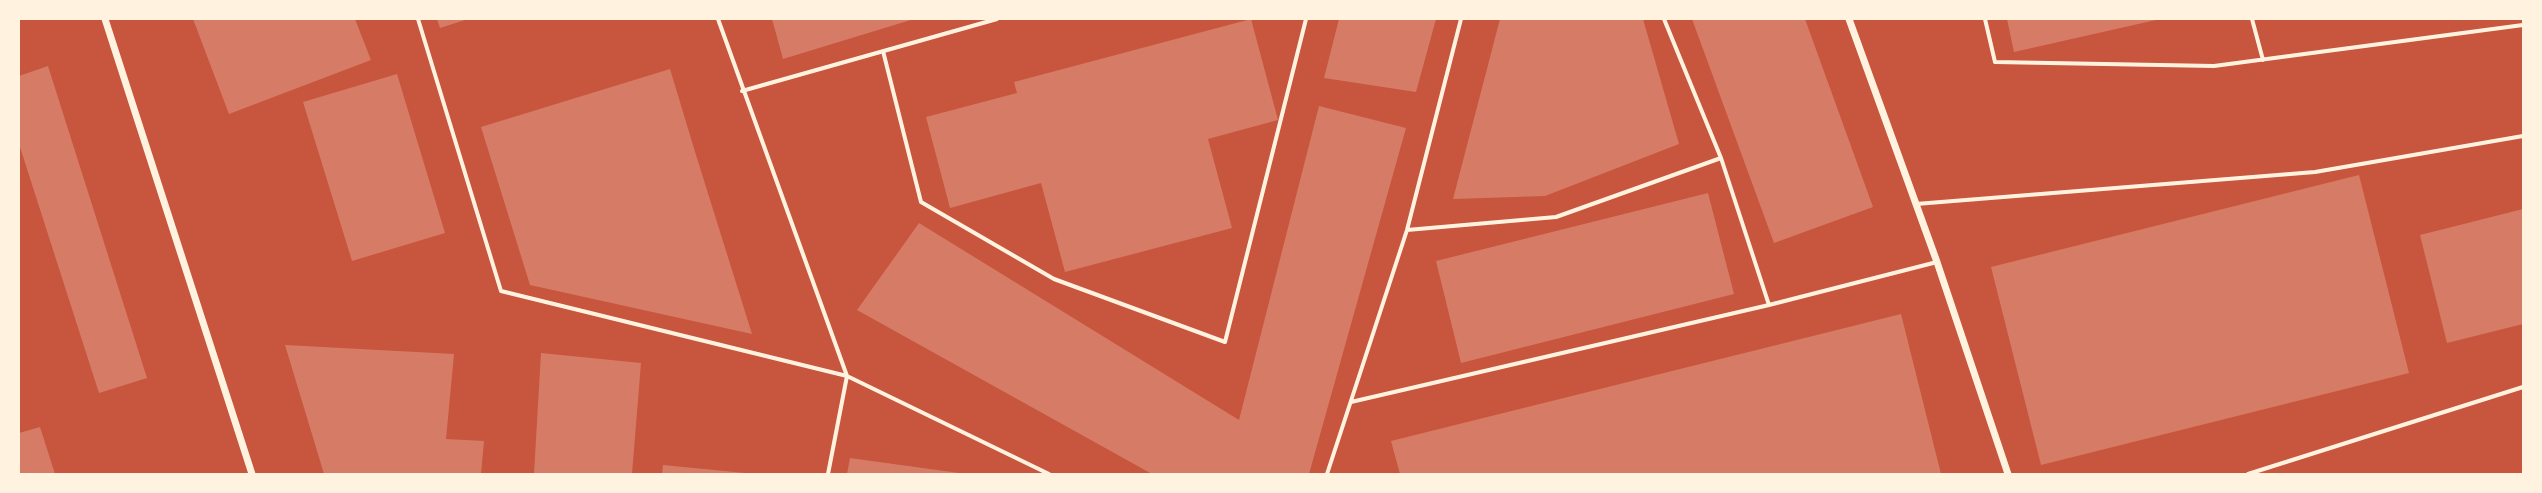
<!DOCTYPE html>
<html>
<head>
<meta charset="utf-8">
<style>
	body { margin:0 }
	#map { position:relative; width:2542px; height:493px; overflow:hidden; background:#c8553d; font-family:Helvetica,sans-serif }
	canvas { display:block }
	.frame { position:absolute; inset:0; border:20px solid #fff3e0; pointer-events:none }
</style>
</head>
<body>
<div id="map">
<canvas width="2542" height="493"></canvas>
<div class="frame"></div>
</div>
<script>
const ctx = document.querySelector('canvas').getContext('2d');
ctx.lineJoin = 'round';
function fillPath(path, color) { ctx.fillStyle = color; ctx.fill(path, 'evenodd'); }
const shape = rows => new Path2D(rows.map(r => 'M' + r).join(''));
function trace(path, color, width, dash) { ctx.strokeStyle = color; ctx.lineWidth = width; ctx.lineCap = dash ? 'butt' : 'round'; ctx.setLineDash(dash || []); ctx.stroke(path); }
fillPath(shape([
	[193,19,355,19,371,60,229,114],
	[437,19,468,19,440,28],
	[772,19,914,19,783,59],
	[1251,19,1278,120,1208,139,1232,228,1065,272,1041,183,950,208,926,117,1017,93,1014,82],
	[1339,19,1436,19,1416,92,1324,78],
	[1500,19,1643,19,1679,144,1545,196,1453,199],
	[1692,19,1805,19,1873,207,1774,243],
	[2007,19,2156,19,2156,20,2014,52],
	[48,66,147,378,99,393,19,144,19,76],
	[670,69,696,155,752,334,530,285,481,127],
	[397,74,445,233,352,261,303,102],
	[1319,106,1406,128,1309,474,1152,474,857,310,919,223,1239,420],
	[2359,175,2409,373,2041,465,1991,267],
	[1708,193,1734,294,1461,363,1436,261],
	[2523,209,2523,324,2447,343,2420,235],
	[1901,314,1941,474,1400,474,1391,441],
	[285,345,454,354,446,439,484,441,481,474,324,474],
	[541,353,641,363,632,474,534,474],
	[40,427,55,474,19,474,19,433],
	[850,458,959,473,959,474,847,474],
	[663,465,745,473,745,474,662,474]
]), '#d67c66');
trace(shape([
	[418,19,501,291,847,376,828,474],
	[718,19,847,376,1049,474],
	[1664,19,1721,158,1769,305],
	[1985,19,1995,62,2214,66,2523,25],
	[2252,19,2263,60],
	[883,51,921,202,1054,279,1225,342,1306,19],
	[742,91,997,19],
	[1916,204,2315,172,2523,136],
	[1407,230,1556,217,1721,158],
	[1351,402,1769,305,1937,262],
	[1327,474,1407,230,1461,19],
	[2248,474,2523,387]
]), '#fff3e0', 4);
trace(shape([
	[105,19,252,474],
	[1849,19,1937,262,2008,474]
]), '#fff3e0', 7);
</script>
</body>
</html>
